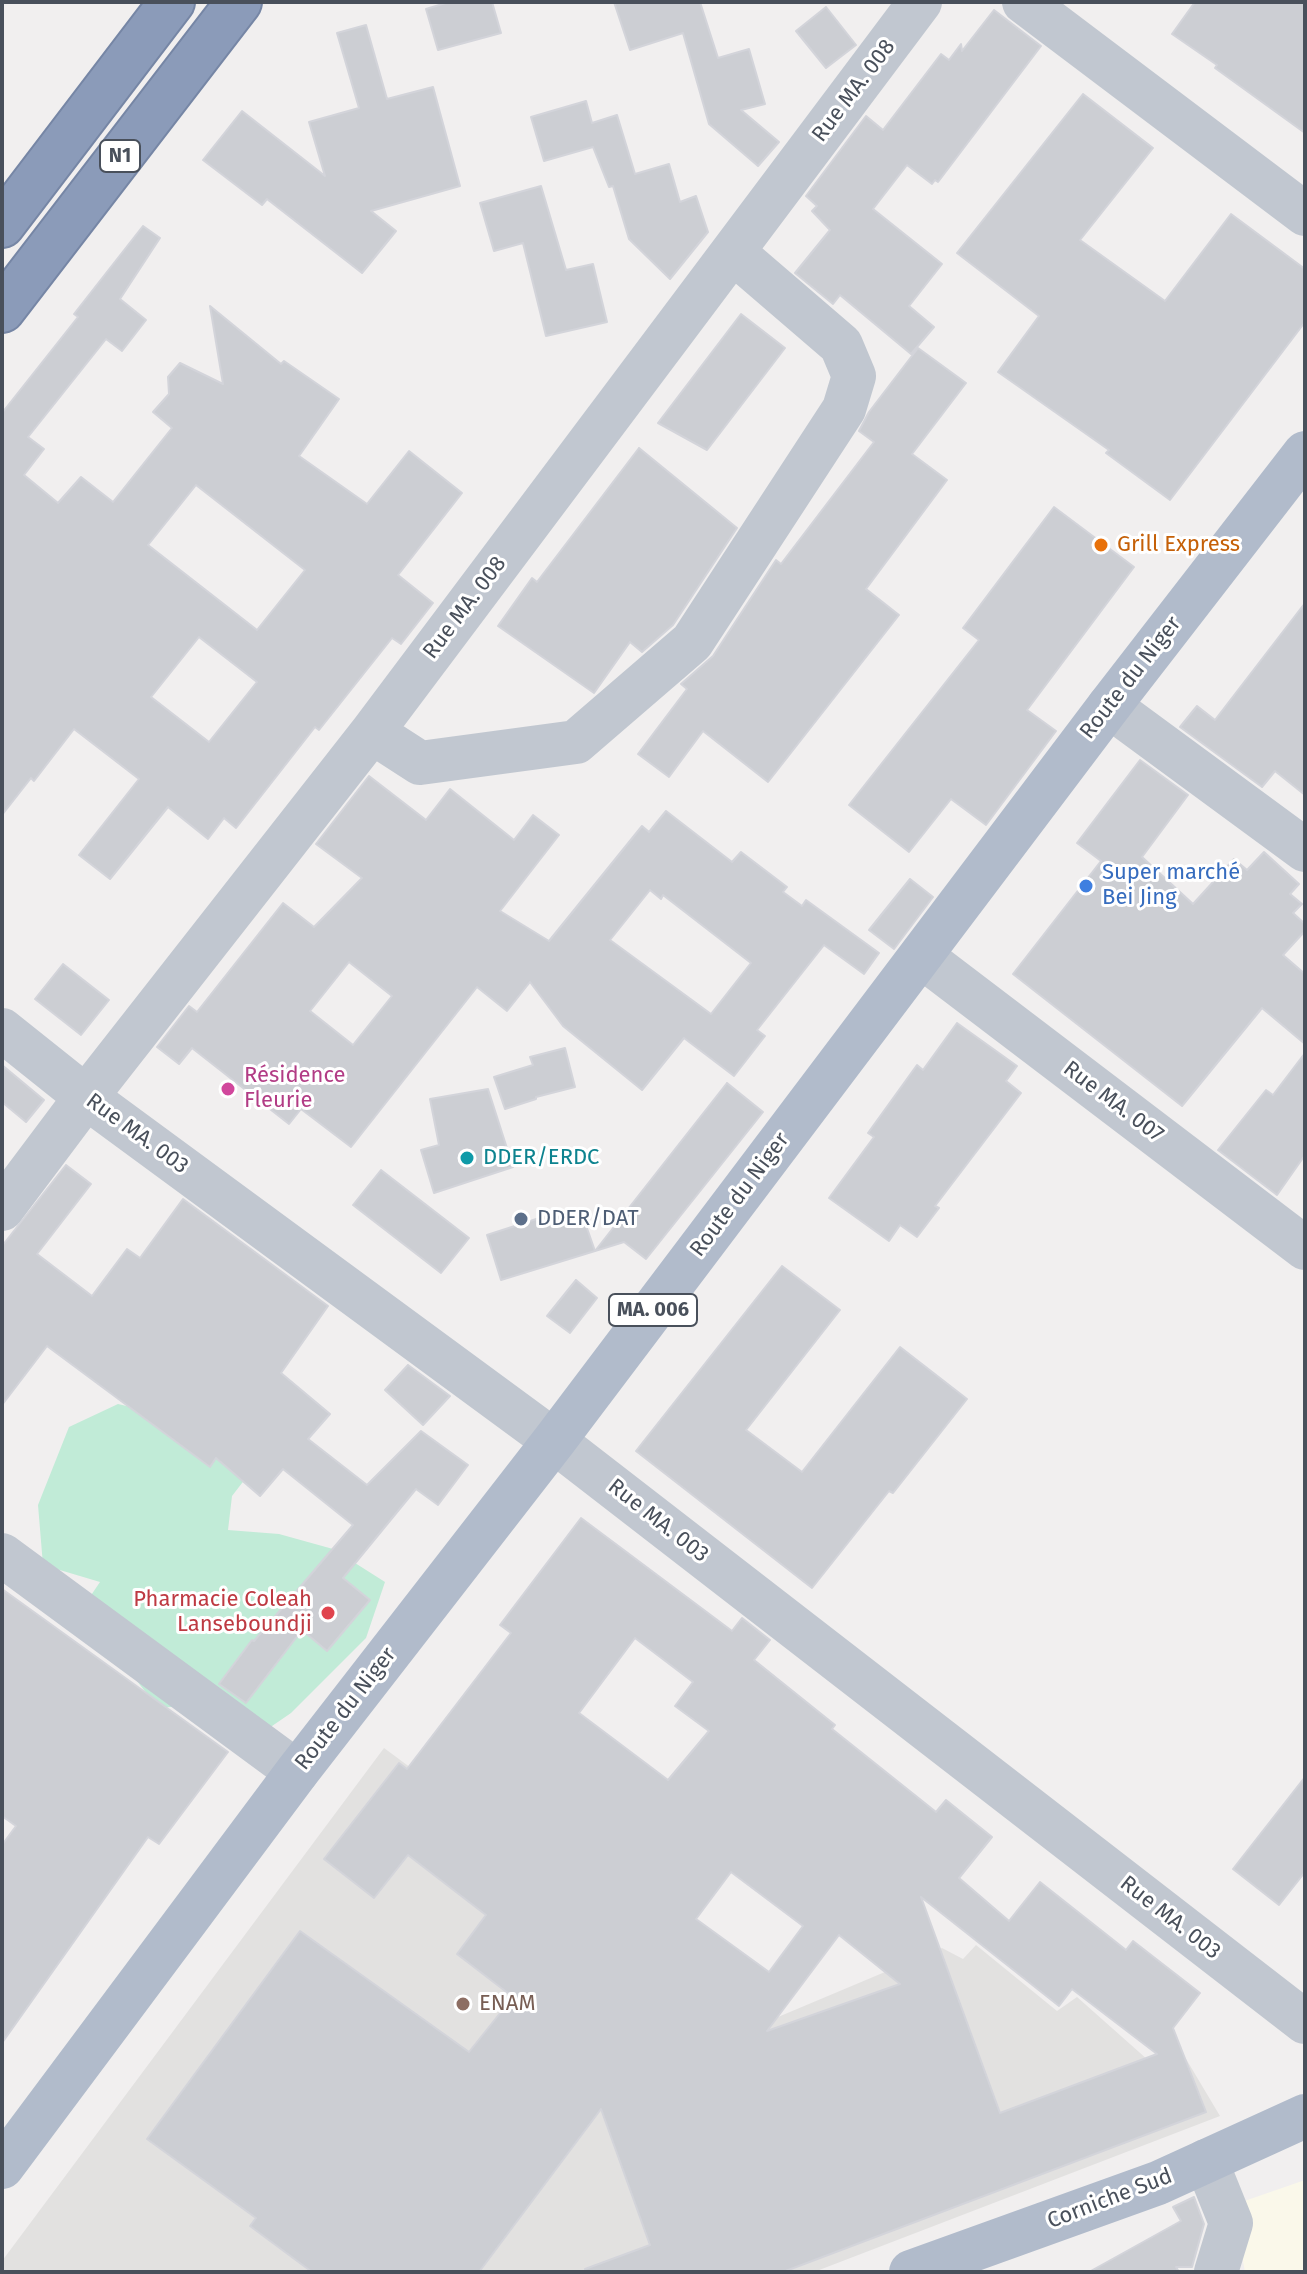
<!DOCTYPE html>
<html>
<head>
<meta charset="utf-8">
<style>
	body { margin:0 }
	#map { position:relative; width:1307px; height:2274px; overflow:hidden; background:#f1efef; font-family:"Fira Sans",sans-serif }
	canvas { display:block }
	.frame { position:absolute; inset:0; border:4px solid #49505b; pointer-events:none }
</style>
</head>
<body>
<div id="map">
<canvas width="1307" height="2274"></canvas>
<div class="frame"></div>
</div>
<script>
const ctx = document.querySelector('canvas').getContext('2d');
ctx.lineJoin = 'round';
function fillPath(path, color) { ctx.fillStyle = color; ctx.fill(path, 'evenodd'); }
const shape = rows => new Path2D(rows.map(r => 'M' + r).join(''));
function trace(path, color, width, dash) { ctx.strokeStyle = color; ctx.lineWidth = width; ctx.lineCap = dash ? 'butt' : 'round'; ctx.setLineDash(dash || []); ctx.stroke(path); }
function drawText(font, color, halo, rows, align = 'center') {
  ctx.font = font + ' "Fira Sans",sans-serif'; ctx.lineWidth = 6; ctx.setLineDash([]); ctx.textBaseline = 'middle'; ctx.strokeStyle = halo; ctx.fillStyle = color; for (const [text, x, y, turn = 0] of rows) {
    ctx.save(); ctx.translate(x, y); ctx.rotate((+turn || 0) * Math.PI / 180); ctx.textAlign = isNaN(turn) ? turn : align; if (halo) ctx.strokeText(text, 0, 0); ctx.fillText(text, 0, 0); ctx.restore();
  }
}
fillPath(shape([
	[1305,2180,1305,2272,1245,2272,1233,2205]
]), '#faf8ea');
fillPath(shape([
	[384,1748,759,2025,942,1948,963,1959,976,1945,1057,2011,1077,1997,1148,2060,1173,2037,1220,2116,814,2272,2,2272,2,2261]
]), '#e2e1e0');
fillPath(shape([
	[118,1404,169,1416,266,1452,232,1496,228,1530,279,1534,333,1549,385,1582,366,1638,291,1713,256,1737,220,1703,158,1708,112,1649,79,1613,100,1582,43,1565,38,1505,69,1427]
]), '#c1ebd7');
const building = shape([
	[449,2,492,2,501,33,438,50,426,9,449,2],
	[614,2,700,2,718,58,749,49,765,104,741,110,779,142,758,166,709,124,683,33,630,50,614,2],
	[1195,2,1305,2,1305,133,1215,68,1217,65,1172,34,1195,2],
	[826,7,856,45,826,68,796,31,826,7],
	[994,10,1041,46,938,182,935,180,932,184,907,165,873,209,942,264,909,306,934,327,911,354,840,295,833,304,795,273,830,230,812,211,817,206,806,196,866,116,883,130,941,54,949,60,961,44,962,51,994,10],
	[366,25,387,99,433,87,460,186,371,211,396,231,362,273,267,199,262,205,203,160,242,111,325,176,309,122,359,108,337,33,366,25],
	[1083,94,1153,148,1080,240,1165,301,1231,214,1305,269,1305,322,1170,500,1106,453,1109,450,998,372,1039,316,957,253,1083,94],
	[586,101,592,123,617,115,635,174,669,164,680,202,696,196,708,232,670,279,629,239,613,186,609,187,593,147,544,161,531,117,586,101],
	[541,186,566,270,593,264,607,322,546,336,523,243,494,251,480,203,541,186],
	[143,226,160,238,120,299,146,320,122,351,106,339,28,437,44,449,24,475,58,503,81,477,113,502,172,428,153,412,169,394,168,377,180,363,223,384,210,306,281,364,284,361,339,399,299,456,367,504,409,451,462,493,398,575,433,603,401,644,392,638,319,730,315,727,236,828,224,818,208,839,168,807,110,879,79,855,139,779,74,729,34,781,31,778,2,815,2,413,78,317,74,314,143,226],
	[196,485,305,570,257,630,148,545,196,485],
	[199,637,257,682,209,742,151,697,199,637],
	[741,314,785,348,707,450,658,423,741,314],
	[918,348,966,383,912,454,947,480,866,589,899,615,768,782,703,731,669,777,638,754,687,689,681,684,713,656,776,560,781,564,874,442,859,431,869,412,918,348],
	[639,448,737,528,673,625,642,652,630,642,594,693,498,626,532,578,537,582,639,448],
	[1054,507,1134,567,1027,710,1056,731,986,825,951,799,909,852,849,805,979,640,963,628,1054,507],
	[1305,603,1305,795,1275,771,1262,787,1180,727,1197,706,1215,720,1305,603],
	[1140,760,1188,795,1142,857,1193,904,1234,859,1247,870,1264,852,1299,884,1290,894,1302,904,1293,913,1305,924,1305,931,1283,955,1305,974,1305,1044,1262,1008,1182,1106,1013,974,1101,861,1077,843,1140,760],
	[369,776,426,820,450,789,514,840,533,815,559,835,500,911,549,941,642,826,649,832,666,811,732,862,741,852,787,887,783,892,802,906,806,900,879,953,864,974,824,945,757,1030,765,1036,734,1076,684,1038,642,1090,563,1026,530,982,507,1011,477,987,351,1147,301,1109,289,1124,192,1048,179,1064,157,1047,189,1006,197,1012,283,903,314,927,362,878,316,844,369,776],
	[650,890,661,899,663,895,751,963,711,1014,610,940,650,890],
	[349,962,392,996,353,1045,310,1011,349,962],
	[910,879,933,897,894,949,869,930,910,879],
	[63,964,109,1000,81,1035,35,999,63,964],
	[957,1023,1017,1066,1006,1081,1021,1093,935,1206,939,1208,917,1237,900,1225,889,1241,829,1198,874,1137,868,1133,917,1065,923,1070,957,1023],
	[565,1048,575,1087,536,1097,536,1099,505,1109,494,1077,533,1065,530,1057,565,1048],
	[1305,1053,1305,1155,1277,1195,1218,1150,1266,1090,1273,1095,1305,1053],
	[2,1065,44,1100,26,1122,2,1102,2,1065],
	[727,1083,763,1112,646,1259,624,1242,595,1251,727,1083],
	[488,1089,513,1167,434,1193,421,1150,439,1145,430,1099,488,1089],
	[66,1165,91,1184,37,1254,92,1296,127,1249,140,1258,183,1199,328,1306,281,1373,330,1414,308,1439,367,1485,421,1431,468,1465,438,1505,416,1489,343,1578,370,1600,327,1651,302,1630,246,1703,219,1684,252,1640,254,1641,353,1525,283,1469,260,1496,216,1458,210,1467,47,1346,2,1405,2,1246,66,1165],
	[381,1170,469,1238,441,1273,353,1205,381,1170],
	[561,1211,564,1219,582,1214,595,1251,501,1280,487,1235,561,1211],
	[782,1266,840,1310,746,1430,802,1472,900,1347,967,1399,893,1493,889,1491,812,1588,636,1451,782,1266],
	[576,1280,597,1298,570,1333,547,1316,576,1280],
	[408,1365,450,1396,423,1425,385,1390,408,1365],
	[581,1518,732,1631,742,1618,770,1640,754,1660,835,1725,832,1729,936,1812,946,1800,992,1837,959,1878,1009,1921,1040,1882,1126,1950,1133,1941,1200,1993,1173,2028,1206,2112,783,2272,585,2272,585,2269,650,2245,601,2109,479,2272,312,2272,250,2226,256,2218,147,2139,300,1931,469,2052,513,1997,457,1954,486,1915,408,1855,374,1898,324,1859,399,1763,407,1769,511,1633,500,1625,581,1518],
	[635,1638,693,1682,675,1706,709,1731,668,1780,579,1713,635,1638],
	[731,1872,803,1926,769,1972,696,1919,731,1872],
	[921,1897,1059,2006,1072,1989,1157,2054,1000,2113,921,1897],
	[839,1935,900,1984,767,2031,839,1935],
	[2,1589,228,1752,159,1844,148,1837,2,2043,2,1845,16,1826,2,1816,2,1589],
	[1305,1777,1305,1872,1279,1905,1233,1869,1305,1777],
	[1194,2197,1204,2224,1192,2267,1176,2267,1179,2272,1089,2272,1181,2221,1173,2207,1194,2197]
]);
fillPath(building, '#ccced3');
trace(building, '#d3d4da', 2);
const highway = shape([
	[2,225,172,2],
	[2,310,239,2]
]);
trace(highway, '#7686a5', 48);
trace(shape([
	[1024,2,1305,214],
	[1109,706,1305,850],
	[372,732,420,763,576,742,692,642,844,409,854,376,841,345,734,253],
	[921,956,1305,1248],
	[2,1030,86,1097,554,1441,1305,2022],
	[2,1209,86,1097,372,732,920,2],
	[2,1555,297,1772],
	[1206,2161,1231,2223,1216,2272]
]), '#c1c7d0', 44);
trace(shape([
	[2,2167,297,1772,554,1441,1109,706,1305,453],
	[911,2272,1158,2183,1305,2116]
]), '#b1bbcb', 44);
trace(highway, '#8b9bb9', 44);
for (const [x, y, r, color] of [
	[1101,545,8,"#e8710a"],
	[1086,886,8,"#3f7fe0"],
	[228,1089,8,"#d1479c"],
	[467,1158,8,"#0f9aa8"],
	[521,1219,8,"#5c6f8a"],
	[328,1613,8,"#e0444e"],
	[463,2004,8,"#8d6e63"]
]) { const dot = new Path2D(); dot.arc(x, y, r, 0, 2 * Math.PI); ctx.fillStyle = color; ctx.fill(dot); trace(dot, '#fff', 3); }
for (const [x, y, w] of [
	[120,156,40],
	[653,1310,88]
]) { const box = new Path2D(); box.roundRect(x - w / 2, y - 16, w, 32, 6); ctx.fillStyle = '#fff'; ctx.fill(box); trace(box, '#49505b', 2); }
drawText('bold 20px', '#49505b', null, [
	["N1",120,156],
	["MA. 006",653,1310]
]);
drawText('22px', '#49505b', '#fff', [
	["Rue MA. 008",854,91,-53],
	["Rue MA. 008",465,608,-53],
	["Route du Niger",1131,678,-52],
	["Rue MA. 007",1113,1102,37],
	["Rue MA. 003",137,1134,36],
	["Route du Niger",740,1195,-53],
	["Rue MA. 003",658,1521,38],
	["Route du Niger",346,1709,-52],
	["Rue MA. 003",1170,1918,38],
	["Corniche Sud",1110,2199,-21]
]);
drawText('22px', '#c56008', '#fff', [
	["Grill Express",1117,545]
], 'left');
drawText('22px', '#366cbe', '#fff', [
	["Super marché",1102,873],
	["Bei Jing",1102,898]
], 'left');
drawText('22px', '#b23c85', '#fff', [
	["Résidence",244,1076],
	["Fleurie",244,1101]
], 'left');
drawText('22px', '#0d838f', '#fff', [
	["DDER/ERDC",483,1158]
], 'left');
drawText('22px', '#4e5e75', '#fff', [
	["DDER/DAT",537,1219]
], 'left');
drawText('22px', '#be3a42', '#fff', [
	["Pharmacie Coleah",312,1600],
	["Lanseboundji",312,1625]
], 'right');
drawText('22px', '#785e54', '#fff', [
	["ENAM",479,2004]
], 'left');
</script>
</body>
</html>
